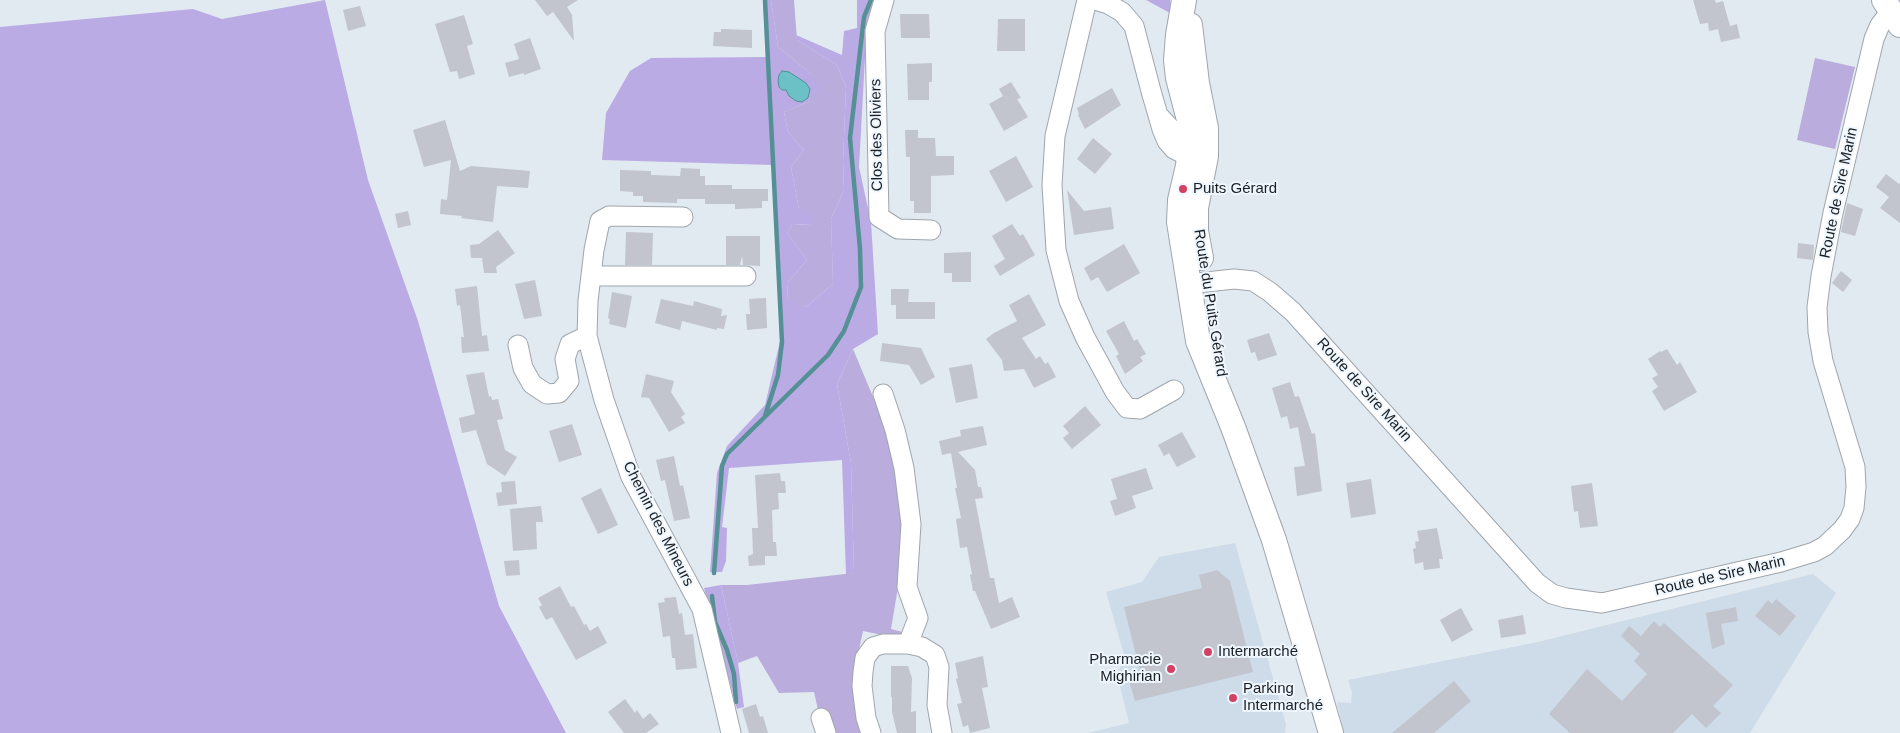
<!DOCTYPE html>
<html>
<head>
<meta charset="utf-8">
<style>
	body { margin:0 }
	canvas { display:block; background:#e1e9f1 }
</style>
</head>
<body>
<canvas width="1900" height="733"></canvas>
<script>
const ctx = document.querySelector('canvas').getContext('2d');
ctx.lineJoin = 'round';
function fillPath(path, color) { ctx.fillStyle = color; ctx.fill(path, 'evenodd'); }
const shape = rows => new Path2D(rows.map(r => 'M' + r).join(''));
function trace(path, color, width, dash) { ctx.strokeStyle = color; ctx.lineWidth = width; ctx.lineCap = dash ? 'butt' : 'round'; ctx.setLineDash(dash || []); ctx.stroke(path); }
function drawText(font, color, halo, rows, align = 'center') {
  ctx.font = font + ' Helvetica,sans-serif'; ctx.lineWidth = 4; ctx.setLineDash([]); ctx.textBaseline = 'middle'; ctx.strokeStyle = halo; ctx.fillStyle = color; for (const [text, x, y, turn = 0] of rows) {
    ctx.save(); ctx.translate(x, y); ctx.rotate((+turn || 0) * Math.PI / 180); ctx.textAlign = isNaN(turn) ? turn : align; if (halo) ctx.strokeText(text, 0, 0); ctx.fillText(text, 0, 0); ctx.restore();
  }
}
fillPath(shape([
	[1235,543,1286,724,1285,733,1088,733,1129,723,1117,674,1125,658,1106,592,1142,582,1159,557],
	[1813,574,1836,593,1750,733,1344,733,1337,702,1351,703,1352,692,1348,680,1538,642]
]), '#cedce9');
fillPath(shape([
	[771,0,794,0,797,40,837,65,846,87,843,161,844,190,831,219,833,284,806,307,787,300,788,282,807,260,787,233,792,225,812,224,799,209,791,167,804,150,788,132,784,112,810,101,810,73,778,47],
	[1815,58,1855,67,1835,149,1797,140],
	[853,349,889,435,900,487,902,563,891,629,906,633,901,636,892,637,863,631,854,672,855,702,860,733,833,733,819,714,814,692,779,693,757,656,738,663,721,585,747,585,854,573,851,463,837,384]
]), '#baacdd');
fillPath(shape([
	[325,0,368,180,418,321,499,606,566,733,0,733,0,27,193,9,222,19],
	[763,0,771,0,778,47,810,73,820,88,810,101,784,112,788,132,804,150,791,167,799,209,810,211,813,224,792,225,787,233,807,260,788,282,787,299,806,307,833,284,831,219,844,190,843,161,846,87,837,65,797,40,796,35,842,55,844,31,857,28,857,0,876,0,867,21,859,167,871,222,878,334,853,349,837,384,851,463,854,573,846,575,842,460,729,468,722,527,727,528,726,561,722,572,710,572,717,473,727,446,765,405,781,337,772,165,602,160,606,113,630,71,651,58,766,57],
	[1146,0,1170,0,1170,13],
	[721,585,738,663,744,707,737,709,704,588]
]), '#bbabe4');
const water = shape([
	[782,71,789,72,806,83,810,89,808,98,802,102,796,101,789,96,786,90,782,90,779,87,778,81,779,75,782,71]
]);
fillPath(water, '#6cc1c6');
trace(water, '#549095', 1);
trace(shape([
	[765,416,778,375,782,342,765,0],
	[714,573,722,466,727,454,828,355,844,331,861,287,860,249,850,138,864,17,871,0],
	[712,596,715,622,727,650,734,674,736,702]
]), '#549095', 4.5);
fillPath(shape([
	[535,0,578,0,567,7,572,15,574,41,553,12,547,16],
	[1693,0,1715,0,1716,3,1723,1,1730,26,1737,24,1740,38,1721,42,1718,29,1709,31,1708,23,1700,24],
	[360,6,366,26,348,31,343,10],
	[900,14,929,14,930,38,901,38],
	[464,15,473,44,467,46,475,74,459,79,457,71,450,72,435,24],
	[998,19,1025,19,1025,51,997,51],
	[721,29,752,30,752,48,713,46,714,32,721,32],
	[530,38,541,69,524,75,524,73,509,77,505,63,519,59,514,44],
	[932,63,932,82,929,82,929,100,908,100,907,64],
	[1011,82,1021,98,1017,99,1028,117,1004,131,989,104,1003,96,999,89],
	[1112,88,1121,105,1085,129,1078,115,1079,114,1077,108],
	[445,120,460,171,471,166,530,171,528,188,497,186,493,222,461,218,462,216,440,214,441,199,447,200,451,160,424,167,413,130],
	[905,130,918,130,918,138,935,138,936,156,954,156,954,175,931,176,931,213,914,213,914,201,910,201,910,157,906,157],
	[1093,138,1112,154,1095,174,1077,159],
	[1016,156,1033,187,1006,202,989,171],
	[681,168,700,169,700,176,705,176,705,185,732,185,732,189,768,189,768,201,762,201,762,208,735,209,735,204,705,204,705,199,677,199,677,203,643,202,643,196,633,196,633,192,620,191,620,170,651,171,651,175,680,176],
	[1886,174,1899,184,1900,183,1900,223,1880,208,1889,197,1876,187],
	[1067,190,1084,211,1111,207,1114,229,1074,235],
	[1847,203,1863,209,1855,236,1841,232],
	[408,211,411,225,398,228,395,214],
	[1012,224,1020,236,1023,234,1035,255,1000,276,994,266,1005,259,992,236],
	[498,230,515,253,496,267,497,273,484,273,482,258,471,258,470,245,479,244],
	[626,232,653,233,652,265,625,265],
	[726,236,760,236,760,266,743,265,742,256,740,265,726,265],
	[1798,243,1814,245,1813,260,1797,258],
	[1124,244,1140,273,1107,292,1098,277,1091,281,1084,268],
	[971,252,971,282,952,282,952,273,944,273,944,253],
	[1841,271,1852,280,1843,292,1832,283],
	[535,280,542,316,524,319,515,284],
	[477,286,482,336,487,335,489,351,462,353,461,337,464,337,460,305,457,306,455,289],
	[891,289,909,289,908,302,935,302,935,319,896,319,896,305,891,305],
	[612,292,632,296,626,328,609,324,610,319,608,318],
	[1029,294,1046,325,1022,338,1036,359,1040,356,1045,364,1048,362,1056,377,1034,388,1024,369,1004,371,1002,360,986,339,994,333,1017,321,1009,305],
	[766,298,767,328,747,330,746,314,750,314,749,299],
	[661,299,693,306,694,301,722,309,721,316,727,315,724,329,717,328,717,330,682,321,680,330,655,323],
	[1124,321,1134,341,1137,339,1146,354,1140,357,1143,361,1125,374,1116,356,1119,354,1106,331],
	[1269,333,1277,355,1258,361,1255,352,1251,353,1247,340],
	[882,343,921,348,935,377,921,385,909,365,880,361],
	[1667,349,1677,365,1680,362,1697,392,1664,411,1652,391,1658,387,1652,378,1658,375,1648,359,1660,351,1661,352],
	[972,364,978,398,956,403,949,368],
	[484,372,489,397,491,396,492,400,498,399,503,419,497,420,505,450,517,457,505,476,487,464,476,430,462,433,459,418,475,414,466,375],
	[646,374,674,381,671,392,685,414,681,417,685,423,669,432,649,398,641,397],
	[1290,382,1295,397,1299,396,1312,434,1315,433,1322,491,1297,496,1294,467,1305,466,1298,427,1290,429,1287,416,1281,418,1272,388],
	[1085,406,1101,425,1072,449,1063,438,1069,433,1063,426],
	[572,424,582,455,559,462,549,431],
	[983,426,987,445,958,452,975,470,978,487,981,487,983,498,975,499,990,578,994,578,999,603,1012,597,1020,617,991,629,975,591,973,591,970,575,972,574,967,547,960,548,956,519,961,518,955,488,957,488,951,453,942,455,939,441,961,436,960,430],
	[1182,432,1196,457,1177,467,1169,453,1164,456,1158,445],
	[674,456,680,486,683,485,690,518,674,521,665,480,661,481,656,460],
	[1146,468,1153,489,1132,496,1136,508,1115,516,1110,501,1117,499,1111,479],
	[780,473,781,481,785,481,786,493,778,493,779,509,772,510,773,542,776,542,777,556,765,556,765,565,749,566,748,556,753,554,752,528,758,528,755,475],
	[1371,479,1376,514,1351,518,1346,483],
	[515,481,517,504,498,506,496,493,502,492,501,482],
	[1592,483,1598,526,1580,528,1578,511,1574,512,1571,486],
	[601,488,618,525,598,534,581,498],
	[541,506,543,522,536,522,537,549,513,551,510,509],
	[1437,528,1443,559,1439,559,1440,568,1424,570,1423,562,1415,564,1413,549,1416,548,1415,542,1419,541,1417,531],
	[519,560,520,575,506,576,504,561],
	[1217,570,1230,581,1253,672,1135,701,1127,674,1140,671,1124,607,1202,588,1199,575],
	[560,586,571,607,574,606,584,625,586,624,590,631,598,626,607,643,576,660,552,617,546,620,539,607,542,605,538,598],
	[676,597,679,614,682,613,685,635,693,634,697,668,676,670,675,658,672,658,670,636,663,637,658,603,665,602,664,598],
	[1776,599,1796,616,1780,636,1755,616,1768,600,1772,604],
	[1736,607,1738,621,1721,624,1725,644,1712,649,1706,613],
	[1461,608,1473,630,1452,642,1440,620],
	[1523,615,1526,634,1501,638,1498,620],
	[1654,621,1660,627,1664,623,1733,685,1713,706,1721,713,1706,728,1692,714,1673,733,1570,733,1549,714,1587,669,1622,701,1647,674,1634,661,1640,654,1621,636,1629,626,1641,636],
	[983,656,988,687,982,688,990,728,970,733,968,725,963,727,957,704,962,703,956,679,958,678,955,663],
	[891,666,908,666,912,678,911,712,916,711,916,733,897,733,892,712,892,697,891,697],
	[1454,681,1471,701,1434,733,1392,733],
	[625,699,635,713,637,710,643,719,650,713,659,724,646,733,624,733,608,712],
	[756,704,760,717,763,716,768,733,749,733,742,709]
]), '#c2c5ce');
const minor = shape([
	[884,0,875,31,879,217,898,229,931,230],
	[1087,0,1055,136,1052,185,1056,250,1069,301,1085,337,1115,392,1127,408,1140,409,1174,390],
	[1095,0,1108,4,1122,12,1134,26,1151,91,1162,129,1167,141,1174,149,1182,153,1198,153,1206,151,1190,143,1173,131,1158,115],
	[683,217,609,216,600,221,594,250,588,301,587,336,604,400,631,477,702,609,731,733],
	[591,276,746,276],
	[1188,284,1234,279,1253,281,1270,292,1293,312,1537,583,1552,594,1566,598,1602,603,1781,562,1814,552,1825,546,1842,530,1850,519,1854,508,1856,487,1855,467,1823,361,1818,332,1817,307,1821,276,1833,213,1874,39,1880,25,1891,11],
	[518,345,523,368,532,384,547,394,559,393,569,381,565,359,570,344,587,336],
	[883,394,895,430,904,468,911,524,907,587,918,618,908,644],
	[821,718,826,733],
	[871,733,866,718,862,686,863,672,865,658,873,647,883,644,908,644,922,647,935,655,939,667,937,705,942,733]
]);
const major = shape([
	[1184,0,1178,35,1176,60,1178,78,1189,120,1190,143,1188,166,1180,200,1179,222,1198,341,1233,427,1274,540,1331,733],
	[1884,0,1900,25],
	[1190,25,1197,83,1206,128,1206,156,1196,208,1196,231,1201,258]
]);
trace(minor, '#9fa6ad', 21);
trace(major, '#9fa6ad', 26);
trace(minor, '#fff', 19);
trace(major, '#fff', 24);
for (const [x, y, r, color] of [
	[1183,189,5,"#d14264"],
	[1208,652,5,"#d14264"],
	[1171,669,5,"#d14264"],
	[1233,698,5,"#d14264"]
]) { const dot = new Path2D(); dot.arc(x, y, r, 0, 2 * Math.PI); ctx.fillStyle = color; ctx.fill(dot); trace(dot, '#eef6fe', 2); }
drawText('15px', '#1c1f22', '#eef6fe', [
	["Clos des Oliviers",877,135,-91],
	["Route de Sire Marin",1839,193,-78],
	["Route du Puits Gérard",1210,303,81],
	["Route de Sire Marin",1364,390,48],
	["Chemin des Mineurs",658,524,63],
	["Route de Sire Marin",1720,576,-13]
]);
drawText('15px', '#1c1f22', '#eef6fe', [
	["Puits Gérard",1193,189],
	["Intermarché",1218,652],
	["Pharmacie",1161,660,"right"],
	["Mighirian",1161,677,"right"],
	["Parking",1243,689],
	["Intermarché",1243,706]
], 'left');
</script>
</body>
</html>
